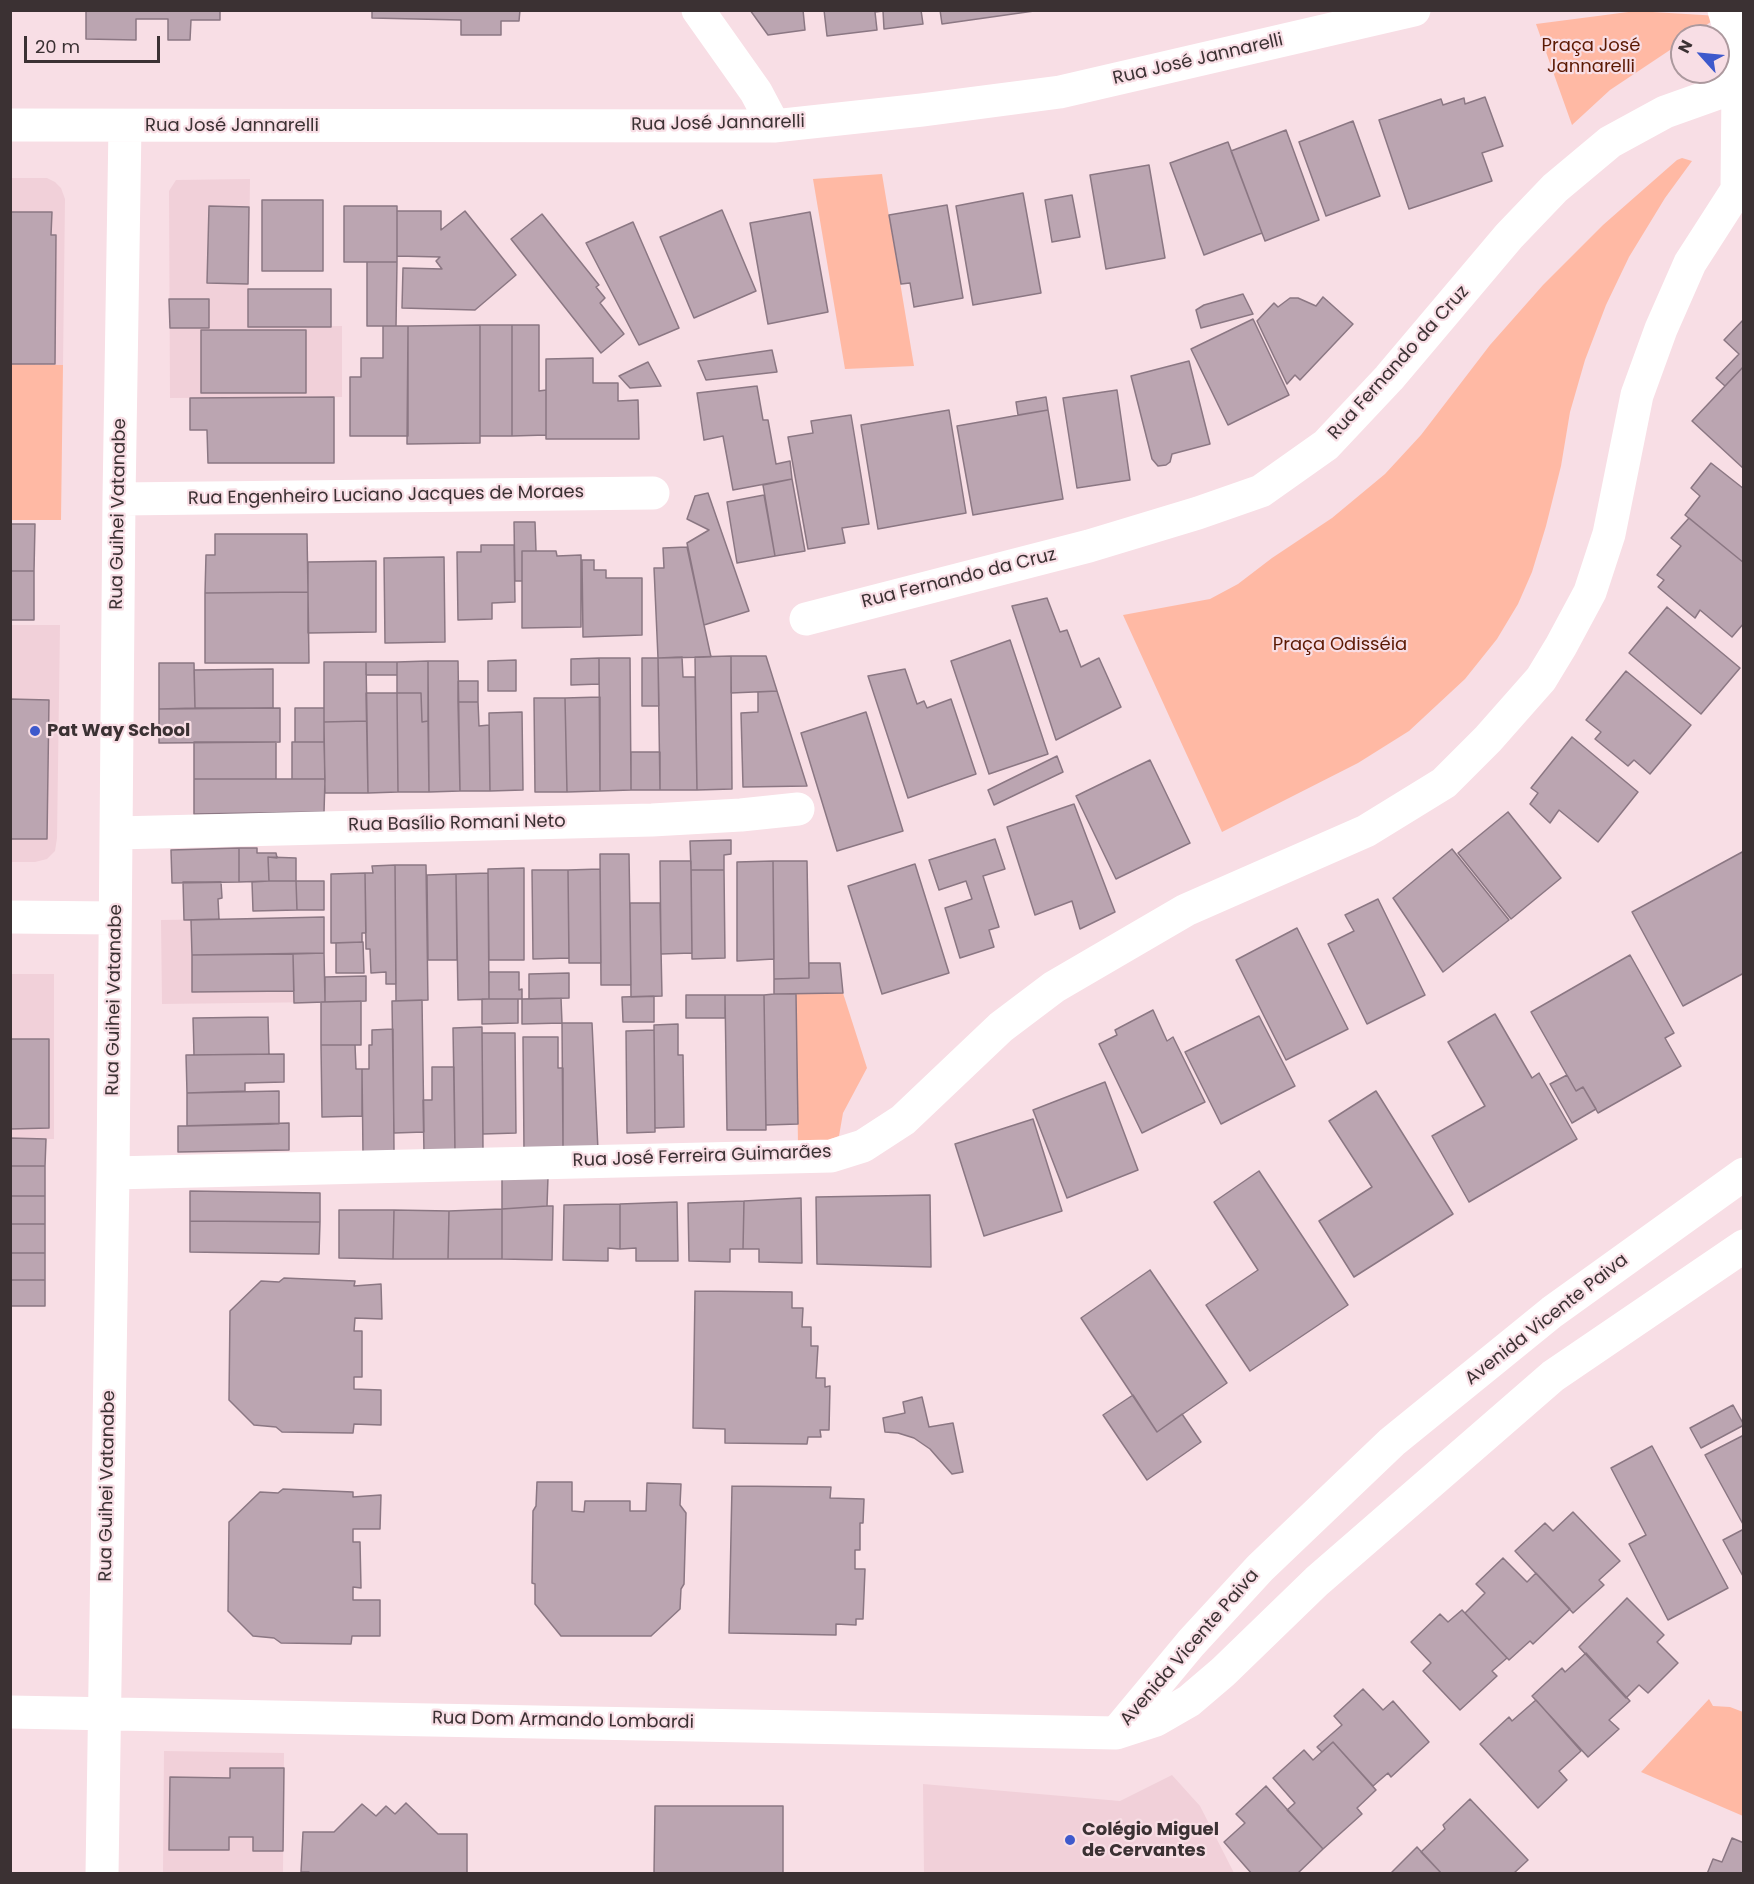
<!DOCTYPE html>
<html>
<head>
<meta charset="utf-8">
<style>
	body { margin:0 }
	#map { position:relative; width:1754px; height:1884px; overflow:hidden; background:#f8dee5; font-family:Poppins,sans-serif }
	canvas { display:block }
	.frame { position:absolute; inset:0; border:12px solid #3b3133; pointer-events:none }
	.north { position:absolute; left:1670px; top:24px; width:60px; height:60px; box-sizing:border-box; background:#f8dee5; border:2px solid #ac999e; border-radius:50%; rotate:297deg; font-size:16px; font-weight:700; line-height:24px; text-align:center; color:#3b3133 }
	.north::after { content:''; display:block; margin:auto; width:21px; height:27px; background:#3e59cc; clip-path:polygon(50% 0,100% 100%,50% 72%,0 100%) }
	.scale { position:absolute; left:24px; top:36px; width:136px; height:27px; box-sizing:border-box; border:3px solid #3b3133; border-top:0; padding-left:8px; font-size:18px; line-height:21px; white-space:nowrap; color:#3b3133; -webkit-text-stroke:4px #f8dee5; paint-order:stroke }
</style>
</head>
<body>
<div id="map">
<canvas width="1754" height="1884"></canvas>
<div class="frame"></div>
<div class="north">N</div>
<div class="scale">20 m</div>
</div>
<script>
const ctx = document.querySelector('canvas').getContext('2d');
ctx.lineJoin = 'round';
function fillPath(path, color) { ctx.fillStyle = color; ctx.fill(path, 'evenodd'); }
const shape = rows => new Path2D(rows.map(r => 'M' + r).join(''));
function trace(path, color, width, dash) { ctx.strokeStyle = color; ctx.lineWidth = width; ctx.lineCap = dash ? 'butt' : 'round'; ctx.setLineDash(dash || []); ctx.stroke(path); }
function drawText(font, color, halo, rows, align = 'center') {
  ctx.font = font + ' Poppins,sans-serif'; ctx.lineWidth = 4.5; ctx.setLineDash([]); ctx.textBaseline = 'middle'; ctx.strokeStyle = halo; ctx.fillStyle = color; for (const [text, x, y, turn = 0] of rows) {
    ctx.save(); ctx.translate(x, y); ctx.rotate((+turn || 0) * Math.PI / 180); ctx.textAlign = isNaN(turn) ? turn : align; if (halo) ctx.strokeText(text, 0, 0); ctx.fillText(text, 0, 0); ctx.restore();
  }
}
fillPath(shape([
	[11,178,47,178,55,182,61,188,65,199,63,365,11,364],
	[250,179,248,327,342,326,342,397,170,398,169,191,176,180],
	[11,625,60,625,57,838,55,851,47,859,35,862,11,862],
	[324,917,325,1002,162,1004,161,920],
	[11,974,54,974,54,1139,11,1139],
	[164,1751,284,1753,283,1873,163,1873],
	[1172,1775,1200,1806,1234,1873,924,1873,923,1784,1120,1801]
]), '#f1d0d9');
fillPath(shape([
	[1636,11,1719,16,1691,36,1682,36,1682,42,1610,90,1572,125,1536,24],
	[1682,158,1692,161,1665,198,1629,257,1606,305,1585,360,1570,412,1561,466,1546,526,1532,572,1518,604,1497,639,1465,679,1409,731,1358,763,1222,832,1123,615,1210,599,1238,584,1272,558,1332,518,1385,474,1421,435,1490,345,1543,285,1603,225,1677,160],
	[882,174,914,366,845,369,813,179],
	[11,364,63,365,61,520,11,520],
	[843,993,867,1068,843,1113,839,1136,826,1141,798,1146,796,994],
	[1709,1699,1713,1706,1730,1707,1743,1712,1743,1816,1641,1772]
]), '#ffb9a4');
const building = shape([
	[86,10,220,10,220,20,191,20,190,40,168,40,168,19,136,19,136,40,86,39,86,10],
	[372,10,520,10,519,21,501,21,501,35,461,35,461,20,372,18,372,10],
	[750,10,803,10,805,30,768,35,750,10],
	[824,10,921,10,923,24,884,29,883,11,875,12,877,30,827,36,824,10],
	[940,10,1034,10,1034,11,942,24,940,10],
	[1485,97,1503,146,1482,153,1492,181,1409,209,1379,120,1441,99,1443,105,1464,98,1465,104,1485,97],
	[1353,121,1380,196,1326,216,1299,142,1353,121],
	[1286,130,1319,220,1265,241,1231,151,1286,130],
	[1228,142,1262,233,1204,255,1170,163,1228,142],
	[1149,165,1165,258,1106,269,1090,175,1149,165],
	[1023,193,1041,293,973,305,956,206,1023,193],
	[1072,195,1080,237,1052,242,1045,200,1072,195],
	[262,200,323,200,323,271,262,271,262,200],
	[947,205,963,298,914,307,910,283,901,284,889,215,947,205],
	[209,206,249,207,248,284,207,283,209,206],
	[344,206,397,206,397,262,344,262,344,206],
	[722,210,756,291,694,318,660,237,722,210],
	[397,211,441,211,441,230,465,211,516,275,475,310,402,308,403,268,442,269,436,261,440,257,397,256,397,211],
	[10,212,52,212,51,235,56,235,55,364,10,364,10,212],
	[810,212,828,312,768,324,750,223,810,212],
	[542,214,599,285,596,287,605,298,600,303,624,334,601,353,511,239,542,214],
	[633,222,679,328,639,345,586,243,633,222],
	[367,262,397,262,396,326,367,326,367,262],
	[248,289,331,289,331,327,248,327,248,289],
	[1243,294,1253,314,1201,328,1196,310,1204,305,1243,294],
	[1323,297,1353,324,1300,380,1295,375,1287,384,1257,321,1274,303,1278,307,1290,298,1298,298,1316,306,1323,297],
	[169,299,209,299,209,328,170,328,169,299],
	[1253,319,1289,395,1228,425,1191,349,1253,319],
	[1744,319,1744,366,1725,386,1716,378,1739,354,1724,340,1744,319],
	[480,325,480,443,407,444,408,326,480,325],
	[480,325,512,325,512,436,480,436,480,325],
	[512,325,539,325,539,391,546,390,546,435,512,436,512,325],
	[383,326,408,326,408,436,350,436,350,377,361,377,361,358,383,358,383,326],
	[201,330,306,330,306,393,201,393,201,330],
	[772,350,777,372,706,380,698,361,772,350],
	[593,358,593,383,618,383,618,401,638,400,639,439,546,439,546,359,593,358],
	[1189,361,1210,444,1172,454,1170,462,1166,465,1158,466,1152,459,1131,376,1189,361],
	[648,362,661,386,630,388,619,376,648,362],
	[1744,366,1744,469,1692,421,1744,366],
	[757,386,763,420,768,420,776,464,790,461,792,479,733,490,723,436,704,440,697,393,757,386],
	[1117,390,1130,480,1077,488,1063,398,1117,390],
	[334,397,334,463,208,463,207,430,190,430,190,398,334,397],
	[1046,397,1048,410,1018,415,1016,402,1046,397],
	[949,410,966,513,878,529,861,425,949,410],
	[1048,410,1063,499,973,515,957,426,1048,410],
	[851,415,869,524,842,528,845,543,808,549,788,437,813,433,811,421,851,415],
	[1711,463,1744,489,1744,563,1685,515,1700,496,1691,488,1711,463],
	[792,479,805,551,775,556,763,485,792,479],
	[708,493,749,611,704,625,687,543,709,530,687,519,695,496,708,493],
	[764,495,775,556,737,563,727,502,764,495],
	[1689,518,1744,563,1744,623,1732,637,1700,610,1695,618,1658,587,1664,580,1657,575,1681,546,1671,538,1689,518],
	[514,522,535,522,536,551,522,551,522,581,515,581,514,522],
	[10,524,35,524,34,571,10,571,10,524],
	[215,534,307,534,308,592,205,593,206,555,215,555,215,534],
	[481,545,514,545,515,602,492,603,492,619,458,620,457,552,481,552,481,545],
	[687,547,711,657,658,658,654,568,664,568,663,548,687,547],
	[522,551,556,551,557,556,581,555,581,627,522,628,522,551],
	[444,557,445,642,385,643,384,558,444,557],
	[582,560,594,560,594,570,606,570,606,578,642,578,642,635,583,637,582,560],
	[376,561,376,632,308,633,308,562,376,561],
	[10,571,34,571,34,620,10,620,10,571],
	[308,592,309,663,205,663,205,593,308,592],
	[1047,598,1060,632,1067,630,1081,667,1099,658,1121,707,1056,740,1012,606,1047,598],
	[1667,607,1740,668,1701,714,1629,653,1667,607],
	[1010,640,1048,754,989,774,951,661,1010,640],
	[731,656,732,789,697,790,695,657,731,656],
	[731,656,766,656,777,691,731,693,731,656],
	[682,657,683,677,695,677,697,790,660,790,658,658,682,657],
	[599,658,599,684,571,685,571,659,599,658],
	[599,658,630,658,631,790,600,791,599,658],
	[642,658,658,658,659,706,642,706,642,658],
	[516,660,516,691,488,691,488,661,516,660],
	[428,661,428,721,422,722,421,693,397,693,397,662,428,661],
	[428,661,458,661,460,791,429,792,428,661],
	[324,662,366,662,367,721,324,722,324,662],
	[366,662,397,662,397,675,366,675,366,662],
	[159,663,194,663,195,708,159,709,159,663],
	[273,669,273,708,195,708,194,670,273,669],
	[905,669,917,704,924,701,927,708,951,699,976,774,908,798,868,676,905,669],
	[1626,671,1691,725,1650,774,1634,760,1628,766,1595,739,1601,732,1586,720,1626,671],
	[458,681,478,681,478,702,458,702,458,681],
	[777,691,807,786,743,787,741,713,758,712,758,692,777,691],
	[366,693,397,693,398,792,368,793,366,693],
	[397,693,421,693,422,722,428,721,429,792,398,792,397,693],
	[600,697,600,791,567,792,565,698,600,697],
	[534,698,565,698,567,792,535,792,534,698],
	[10,699,49,700,47,839,10,839,10,699],
	[458,702,478,702,479,726,489,725,490,791,460,791,458,702],
	[280,708,280,742,159,743,159,709,280,708],
	[295,708,324,708,324,742,295,742,295,708],
	[522,712,523,790,490,791,489,713,522,712],
	[866,712,903,831,837,851,801,733,866,712],
	[367,721,368,793,325,793,324,722,367,721],
	[1572,737,1638,792,1598,842,1559,810,1550,823,1530,804,1538,793,1531,788,1572,737],
	[194,742,276,742,276,779,194,779,194,742],
	[292,742,324,742,325,779,292,779,292,742],
	[631,752,660,752,660,790,631,790,631,752],
	[1057,756,1063,772,994,805,988,790,1057,756],
	[1150,760,1190,843,1116,879,1076,796,1150,760],
	[194,779,325,779,324,812,194,814,194,779],
	[1074,804,1115,912,1080,929,1072,901,1035,915,1007,827,1074,804],
	[1508,812,1561,878,1511,919,1458,853,1508,812],
	[995,839,1005,869,983,876,999,927,989,930,994,947,960,958,945,908,972,899,966,881,939,890,929,860,995,839],
	[731,840,731,854,724,855,724,870,691,870,690,841,731,840],
	[239,848,257,848,257,853,276,853,277,858,268,857,269,881,239,882,239,848],
	[239,848,239,882,172,883,171,850,239,848],
	[1452,849,1509,920,1443,972,1393,898,1452,849],
	[1744,851,1744,973,1683,1006,1632,912,1744,851],
	[600,854,629,854,631,985,601,985,600,854],
	[268,857,296,858,296,881,269,881,268,857],
	[660,861,691,861,692,953,661,954,660,861],
	[773,861,774,959,737,961,737,862,773,861],
	[773,861,807,861,809,978,774,979,773,861],
	[915,864,949,973,882,994,848,886,915,864],
	[395,865,396,984,386,984,386,972,371,973,370,949,366,949,365,873,373,873,372,866,395,865],
	[395,865,426,865,428,1000,396,1001,395,865],
	[524,868,524,960,489,960,488,869,524,868],
	[600,869,601,963,569,963,568,870,600,869],
	[532,870,568,870,569,958,533,959,532,870],
	[691,870,724,870,725,958,692,959,691,870],
	[365,873,366,933,362,933,362,942,331,943,331,874,365,873],
	[488,873,489,999,458,1000,456,874,488,873],
	[456,874,457,960,428,960,427,875,456,874],
	[269,881,296,881,297,910,253,911,252,882,269,881],
	[296,881,324,881,324,910,297,910,296,881],
	[183,882,221,882,222,898,218,899,219,919,184,920,183,882],
	[1378,899,1425,995,1367,1024,1328,944,1354,931,1345,915,1378,899],
	[630,903,660,903,662,996,631,997,630,903],
	[324,917,324,953,192,955,191,920,324,917],
	[1297,928,1348,1029,1286,1060,1236,960,1297,928],
	[363,942,364,973,336,973,336,943,363,942],
	[324,953,325,1002,294,1003,293,954,324,953],
	[293,954,294,991,192,992,192,955,293,954],
	[1630,955,1674,1033,1665,1038,1681,1066,1598,1113,1583,1087,1576,1091,1531,1012,1630,955],
	[809,963,840,963,843,993,774,994,774,979,809,978,809,963],
	[489,972,519,972,519,990,522,989,522,999,489,999,489,972],
	[569,973,569,998,529,999,529,974,569,973],
	[366,976,366,1001,325,1002,325,977,366,976],
	[774,994,796,994,798,1124,766,1125,764,995,774,994],
	[686,995,725,995,725,1018,686,1018,686,995],
	[725,995,764,995,766,1130,727,1130,725,995],
	[654,996,654,1022,623,1022,622,997,654,996],
	[561,998,562,1023,522,1024,522,999,561,998],
	[482,999,518,999,518,1023,482,1024,482,999],
	[422,1000,424,1132,394,1133,392,1001,422,1000],
	[361,1001,361,1045,321,1045,321,1002,361,1001],
	[1153,1010,1167,1041,1173,1037,1205,1102,1142,1133,1099,1044,1117,1035,1115,1030,1153,1010],
	[1495,1014,1532,1078,1539,1073,1577,1139,1469,1202,1432,1136,1485,1106,1448,1042,1495,1014],
	[1259,1016,1295,1086,1221,1124,1185,1052,1259,1016],
	[268,1017,269,1054,194,1055,193,1018,268,1017],
	[562,1023,592,1023,598,1150,563,1150,562,1023],
	[678,1024,678,1055,683,1055,684,1127,655,1128,654,1025,678,1024],
	[482,1027,483,1152,455,1152,453,1028,482,1027],
	[393,1029,394,1154,363,1154,362,1069,369,1069,369,1045,372,1045,372,1030,393,1029],
	[654,1030,655,1132,627,1133,626,1031,654,1030],
	[482,1033,515,1033,516,1133,483,1134,482,1033],
	[523,1037,558,1037,558,1068,563,1068,563,1150,524,1151,523,1037],
	[10,1039,49,1039,49,1128,10,1129,10,1039],
	[321,1045,355,1045,356,1069,362,1069,362,1116,322,1117,321,1045],
	[284,1054,284,1082,245,1083,245,1091,187,1093,186,1055,284,1054],
	[432,1067,454,1067,455,1152,424,1153,423,1100,432,1100,432,1067],
	[1567,1075,1576,1091,1583,1087,1596,1109,1572,1123,1550,1084,1567,1075],
	[1105,1082,1138,1170,1067,1198,1033,1110,1105,1082],
	[279,1091,279,1124,187,1126,187,1093,279,1091],
	[1376,1091,1453,1214,1354,1277,1319,1221,1372,1187,1329,1121,1376,1091],
	[1033,1119,1062,1211,984,1236,955,1144,1033,1119],
	[289,1123,289,1150,178,1152,178,1126,289,1123],
	[10,1138,46,1139,45,1166,10,1166,10,1138],
	[10,1166,45,1166,45,1196,10,1196,10,1166],
	[1259,1171,1348,1305,1250,1371,1206,1305,1258,1270,1214,1202,1259,1171],
	[548,1177,547,1206,502,1209,502,1178,548,1177],
	[190,1191,320,1193,320,1222,190,1221,190,1191],
	[930,1195,931,1267,817,1264,816,1197,930,1195],
	[10,1196,45,1196,45,1224,10,1224,10,1196],
	[801,1198,802,1263,759,1262,759,1249,743,1249,744,1201,801,1198],
	[744,1201,743,1249,730,1249,730,1262,689,1261,688,1203,744,1201],
	[677,1202,678,1261,636,1261,636,1248,620,1249,620,1204,677,1202],
	[620,1204,620,1249,608,1248,608,1261,563,1260,564,1205,620,1204],
	[547,1206,553,1206,552,1260,502,1259,502,1209,547,1206],
	[502,1209,502,1259,448,1259,449,1211,502,1209],
	[339,1210,394,1210,393,1259,339,1258,339,1210],
	[394,1210,449,1211,448,1259,393,1259,394,1210],
	[190,1221,320,1222,319,1254,190,1252,190,1221],
	[10,1224,45,1224,45,1253,10,1253,10,1224],
	[10,1253,45,1253,45,1280,10,1280,10,1253],
	[1150,1270,1227,1383,1157,1432,1081,1318,1150,1270],
	[284,1278,355,1281,354,1286,381,1284,382,1319,355,1318,354,1331,362,1331,362,1377,354,1377,354,1389,381,1390,381,1425,354,1424,353,1433,282,1432,276,1427,254,1425,229,1400,230,1311,261,1281,279,1282,284,1278],
	[10,1280,45,1280,45,1306,10,1306,10,1280],
	[695,1291,792,1292,792,1308,803,1308,802,1327,811,1327,811,1346,818,1346,816,1378,825,1378,825,1387,830,1386,829,1430,820,1430,821,1437,808,1437,807,1444,725,1443,725,1429,693,1428,695,1291],
	[1133,1395,1157,1432,1182,1414,1201,1442,1147,1480,1103,1415,1133,1395],
	[922,1397,929,1427,953,1423,963,1472,952,1474,930,1449,914,1438,898,1433,885,1432,883,1418,905,1413,903,1402,922,1397],
	[1733,1405,1744,1425,1701,1448,1690,1428,1733,1405],
	[1744,1435,1744,1526,1705,1455,1744,1435],
	[1652,1446,1728,1588,1668,1620,1629,1544,1646,1535,1611,1468,1652,1446],
	[537,1482,572,1482,572,1511,584,1512,585,1501,630,1501,630,1511,646,1511,647,1483,681,1484,680,1505,686,1513,684,1584,681,1589,680,1609,651,1636,561,1636,535,1604,535,1584,532,1583,533,1511,536,1506,537,1482],
	[732,1486,831,1487,830,1498,864,1499,863,1523,860,1523,860,1550,855,1550,855,1569,865,1569,863,1619,856,1619,856,1625,836,1624,836,1635,729,1633,732,1486],
	[283,1489,353,1492,353,1497,381,1495,380,1529,353,1529,353,1542,360,1542,361,1588,353,1587,353,1600,380,1600,380,1636,352,1636,351,1644,281,1643,274,1638,253,1636,228,1611,229,1522,260,1492,278,1493,283,1489],
	[1573,1512,1620,1561,1599,1580,1604,1585,1573,1613,1515,1551,1545,1523,1553,1531,1573,1512],
	[1744,1529,1744,1578,1723,1540,1744,1529],
	[1503,1558,1527,1582,1536,1573,1570,1609,1533,1644,1530,1641,1509,1660,1465,1613,1485,1593,1476,1584,1503,1558],
	[1627,1598,1664,1635,1657,1642,1678,1663,1648,1693,1639,1685,1626,1698,1579,1647,1627,1598],
	[1462,1610,1507,1658,1492,1671,1497,1676,1460,1710,1423,1671,1431,1663,1411,1642,1440,1614,1448,1622,1462,1610],
	[1586,1653,1630,1701,1609,1720,1619,1729,1588,1757,1532,1696,1562,1668,1565,1672,1586,1653],
	[1363,1689,1383,1710,1393,1701,1429,1742,1391,1777,1388,1773,1373,1786,1333,1742,1322,1752,1317,1747,1342,1725,1334,1716,1363,1689],
	[1536,1700,1581,1751,1559,1771,1567,1780,1538,1808,1480,1744,1509,1717,1512,1721,1536,1700],
	[1333,1742,1376,1790,1357,1808,1362,1814,1323,1849,1287,1810,1295,1803,1273,1778,1304,1750,1313,1760,1333,1742],
	[230,1768,284,1768,283,1851,253,1851,253,1837,229,1837,229,1850,169,1850,170,1777,230,1778,230,1768],
	[1266,1786,1323,1849,1297,1874,1252,1874,1224,1842,1245,1823,1236,1814,1266,1786],
	[1470,1799,1528,1860,1513,1874,1442,1874,1421,1852,1445,1829,1443,1825,1470,1799],
	[406,1803,438,1834,467,1834,467,1874,309,1874,309,1872,301,1872,303,1832,334,1832,362,1804,376,1816,386,1806,395,1814,406,1803],
	[655,1806,783,1806,783,1874,654,1874,655,1806],
	[1732,1838,1744,1843,1744,1874,1707,1874,1713,1859,1722,1862,1732,1838],
	[1417,1847,1442,1874,1390,1874,1417,1847]
]);
fillPath(building, '#bba5b1');
trace(building, '#8b7783', 1.5);
trace(shape([
	[698,10,756,92,774,126],
	[1724,10,1734,44,1738,86,1737,190],
	[10,125,774,126,922,110,1060,92,1414,10],
	[119,499,653,493],
	[806,619,1089,546,1198,513,1261,491,1326,445,1389,378,1509,236,1555,188,1610,142,1665,112,1738,86],
	[116,833,652,820,741,815,798,809],
	[10,917,115,918],
	[113,1173,831,1156,863,1146,903,1120,1001,1027,1054,987,1186,910,1366,831,1444,783,1488,739,1541,679,1561,646,1590,592,1609,534,1637,395,1661,329,1690,263,1744,179],
	[10,1712,1116,1733,1156,1720,1189,1701,1223,1672,1317,1581,1553,1376,1744,1246],
	[1116,1733,1191,1643,1260,1568,1392,1442,1552,1312,1744,1174],
	[102,1874,113,1173,119,499,125,126]
]), '#fff', 33);
for (const [x, y, r, color] of [
	[35,731,6,"#3e59cc"],
	[1070,1840,6,"#3e59cc"]
]) { const dot = new Path2D(); dot.arc(x, y, r, 0, 2 * Math.PI); ctx.fillStyle = color; ctx.fill(dot); trace(dot, '#f8dee5', 2); }
drawText('18px', '#5b1903', '#f8dee5', [
	["Praça José",1591,46],
	["Jannarelli",1591,67],
	["Praça Odisséia",1340,645]
]);
drawText('18px', '#3b3133', '#f8dee5', [
	["Rua José Jannarelli",1198,60,-13],
	["Rua José Jannarelli",718,124,-1],
	["Rua José Jannarelli",232,126],
	["Rua Fernando da Cruz",1399,363,-48],
	["Rua Engenheiro Luciano Jacques de Moraes",386,496,-1],
	["Rua Guihei Vatanabe",119,514,-89],
	["Rua Fernando da Cruz",959,579,-14],
	["Rua Basílio Romani Neto",457,824,-1],
	["Rua Guihei Vatanabe",115,1000,-89],
	["Rua José Ferreira Guimarães",702,1157,-2],
	["Avenida Vicente Paiva",1547,1320,-38],
	["Rua Guihei Vatanabe",108,1486,-89],
	["Avenida Vicente Paiva",1190,1648,-49],
	["Rua Dom Armando Lombardi",563,1721,1]
]);
drawText('bold 18px', '#3b3133', '#f8dee5', [
	["Pat Way School",47,731],
	["Colégio Miguel",1082,1830],
	["de Cervantes",1082,1851]
], 'left');
</script>
</body>
</html>
